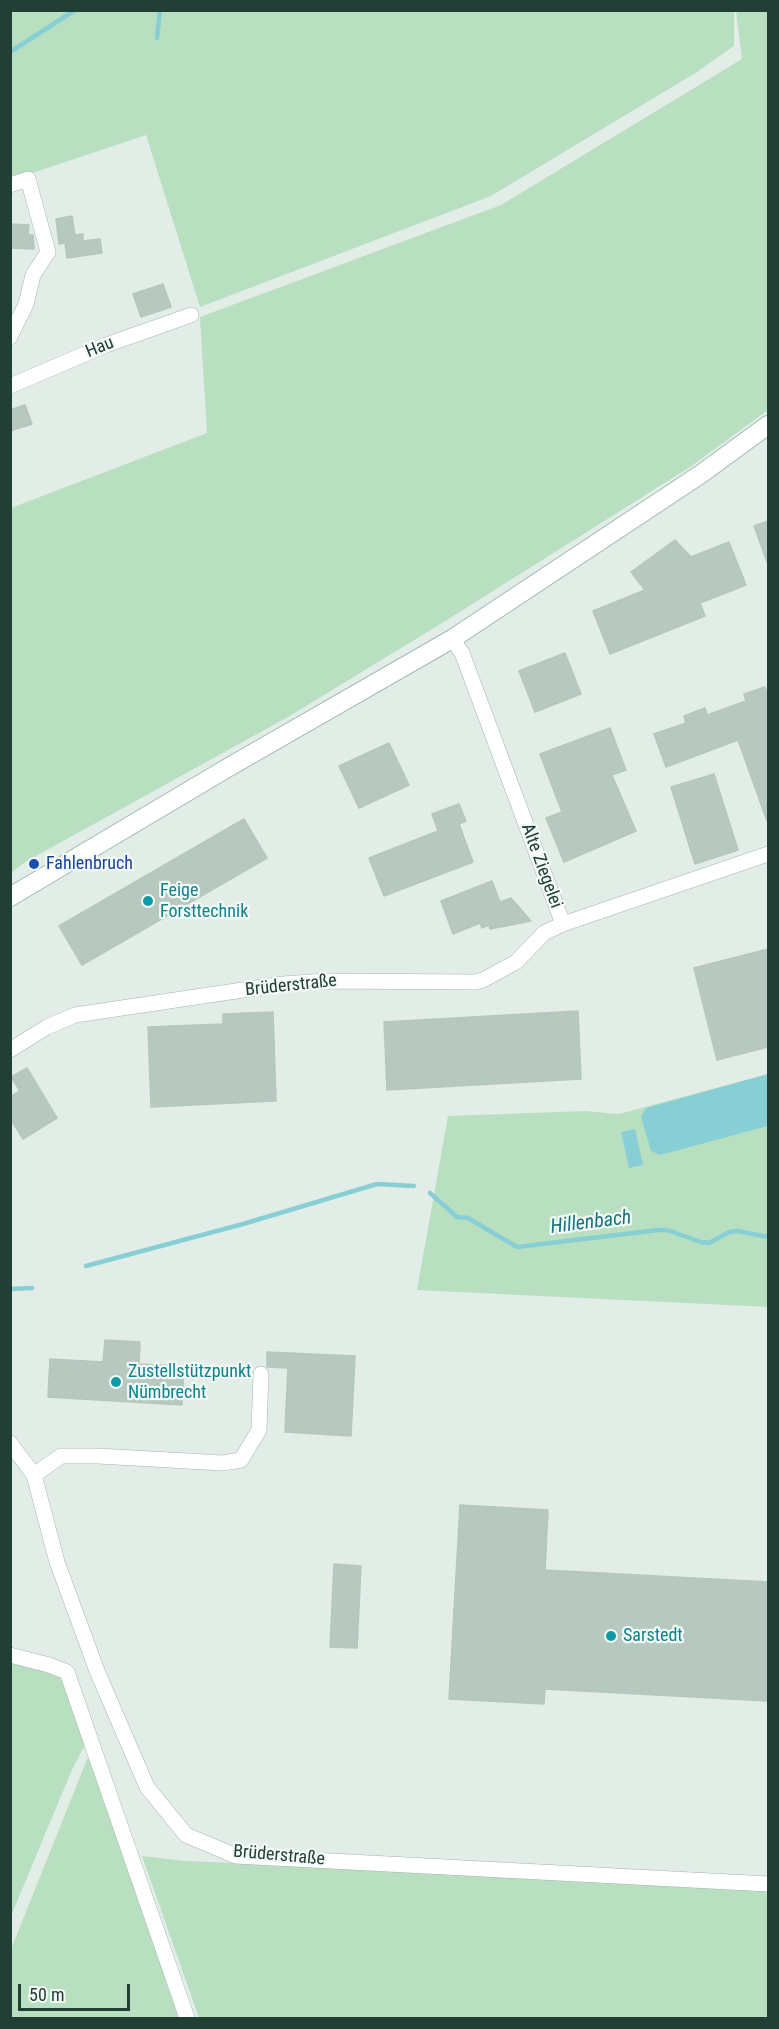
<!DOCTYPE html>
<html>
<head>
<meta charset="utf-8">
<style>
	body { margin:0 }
	#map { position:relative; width:779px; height:2029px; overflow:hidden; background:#e2ede7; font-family:"Roboto Condensed",sans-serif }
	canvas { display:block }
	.frame { position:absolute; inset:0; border:12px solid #213f35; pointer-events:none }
	.scale { position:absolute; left:18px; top:1984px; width:112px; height:27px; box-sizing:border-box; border:3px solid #213f35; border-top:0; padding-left:8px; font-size:18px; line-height:21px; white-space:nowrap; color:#213f35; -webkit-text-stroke:4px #f3f9f5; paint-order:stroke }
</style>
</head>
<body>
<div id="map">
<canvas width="779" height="2029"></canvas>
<div class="frame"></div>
<div class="scale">50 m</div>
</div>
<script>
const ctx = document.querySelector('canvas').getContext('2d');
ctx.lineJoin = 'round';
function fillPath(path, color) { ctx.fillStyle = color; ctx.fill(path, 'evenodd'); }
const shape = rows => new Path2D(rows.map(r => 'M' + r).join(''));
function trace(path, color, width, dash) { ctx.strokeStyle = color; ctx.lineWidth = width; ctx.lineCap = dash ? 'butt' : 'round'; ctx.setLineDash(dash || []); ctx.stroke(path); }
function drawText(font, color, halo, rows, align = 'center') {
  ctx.font = font + ' "Roboto Condensed",sans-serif'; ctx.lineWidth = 4.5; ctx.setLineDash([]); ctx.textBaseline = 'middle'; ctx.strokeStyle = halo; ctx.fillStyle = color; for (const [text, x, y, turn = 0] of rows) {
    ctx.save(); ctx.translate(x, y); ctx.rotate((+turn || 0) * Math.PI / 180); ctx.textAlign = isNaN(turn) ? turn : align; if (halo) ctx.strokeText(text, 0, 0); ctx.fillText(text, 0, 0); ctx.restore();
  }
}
fillPath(shape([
	[10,11,734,11,734,46,697,72,491,196,200,307,146,135,11,180],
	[736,11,768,11,768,410,690,467,447,620,288,717,25,862,11,873,11,508,207,433,200,317,501,205,742,59],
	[768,1074,768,1307,417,1290,448,1116,585,1111,619,1114],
	[11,1657,67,1672,89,1737,71,1772,11,1916],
	[88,1757,183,2018,11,2018,11,1949],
	[142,1856,185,1861,768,1885,768,2018,199,2018]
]), '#b9dfc1');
fillPath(shape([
	[768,1074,768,1126,660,1155,651,1151,641,1117,646,1108],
	[635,1129,643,1165,629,1168,621,1132]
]), '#87ced5');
trace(shape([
	[157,38,160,10],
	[10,52,75,10],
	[430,1193,457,1217,468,1218,517,1247,658,1230,667,1230,701,1242,709,1243,729,1232,738,1231,768,1237],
	[86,1266,243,1224,377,1184,414,1186],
	[10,1289,32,1288]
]), '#87ced5', 4.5);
const building = shape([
	[72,216,75,235,83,234,83,241,100,239,102,253,67,258,65,243,59,244,56,219,72,216],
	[10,224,29,225,28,235,33,235,34,249,10,248,10,224],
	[163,284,171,307,141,317,133,294,163,284],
	[25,405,32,424,10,431,10,410,25,405],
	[768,521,768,561,767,562,754,526,768,521],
	[675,540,691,557,729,542,746,585,700,603,705,616,610,654,593,611,645,590,631,572,675,540],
	[565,653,581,694,535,712,519,671,565,653],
	[765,687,768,697,768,820,767,821,738,740,666,767,654,734,686,723,684,716,705,708,707,715,746,701,744,694,765,687],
	[610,728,626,770,612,775,636,831,564,862,546,818,562,812,540,754,610,728],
	[389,743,409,785,359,808,339,766,389,743],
	[714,774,738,850,695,864,671,787,714,774],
	[459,804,466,821,459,824,473,862,384,896,369,858,438,831,432,814,459,804],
	[244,819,267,858,82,965,59,926,244,819],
	[492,881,500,902,511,898,531,921,490,929,489,925,482,928,480,923,453,934,441,901,492,881],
	[768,949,768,1047,717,1060,694,968,768,949],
	[578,1011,581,1079,387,1090,384,1022,578,1011],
	[273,1012,276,1101,151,1107,148,1027,223,1024,223,1014,273,1012],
	[27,1068,57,1118,23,1139,10,1118,10,1097,20,1091,11,1077,27,1068],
	[105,1340,140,1342,139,1364,184,1366,182,1405,48,1397,50,1359,103,1362,105,1340],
	[267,1352,355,1356,351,1436,285,1432,288,1368,267,1367,267,1352],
	[460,1505,548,1510,545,1570,768,1582,768,1701,545,1689,544,1704,449,1699,460,1505],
	[334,1564,361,1566,357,1648,330,1647,334,1564]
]);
fillPath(building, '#b7c8c0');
trace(building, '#b4c7be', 1.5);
const street = shape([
	[10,185,28,179,48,252,33,275,26,304,10,337],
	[10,386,106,345,191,315],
	[452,639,462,653,563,924],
	[10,1050,47,1027,75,1015,283,984,326,981,475,982,483,980,516,962,544,933,563,924,768,854],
	[10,1443,34,1475,61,1456,98,1456,223,1463,241,1460,259,1430,261,1374],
	[34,1475,57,1562,97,1671,147,1787,186,1835,236,1856,768,1884],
	[10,1655,49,1665,67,1672,187,2018]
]);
const secondary = shape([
	[10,897,229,767,452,639,701,474,768,425]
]);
trace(street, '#a4b5ae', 16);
trace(secondary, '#9fb9af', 20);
trace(street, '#fff', 15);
trace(secondary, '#fff', 18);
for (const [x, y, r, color] of [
	[34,864,6,"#1a4fb4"],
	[148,901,6,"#0f9aa8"],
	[116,1382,6,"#0f9aa8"],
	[611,1636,6,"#0f9aa8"]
]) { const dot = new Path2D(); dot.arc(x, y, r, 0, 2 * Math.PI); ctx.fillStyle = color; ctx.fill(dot); trace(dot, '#f3f9f5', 2); }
drawText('18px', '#213f35', '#f3f9f5', [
	["Hau",100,348,-22],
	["Alte Ziegelei",541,866,70],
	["Brüderstraße",291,986,-6],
	["Brüderstraße",279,1856,5]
]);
drawText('18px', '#164399', '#f3f9f5', [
	["Fahlenbruch",46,864]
], 'left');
drawText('18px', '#0d838f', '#f3f9f5', [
	["Feige",160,891],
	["Forsttechnik",160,912],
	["Zustellstützpunkt",128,1372],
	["Nümbrecht",128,1393],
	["Sarstedt",623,1636]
], 'left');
drawText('italic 20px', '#17747e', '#f3f9f5', [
	["Hillenbach",591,1223,-7]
]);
</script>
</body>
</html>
